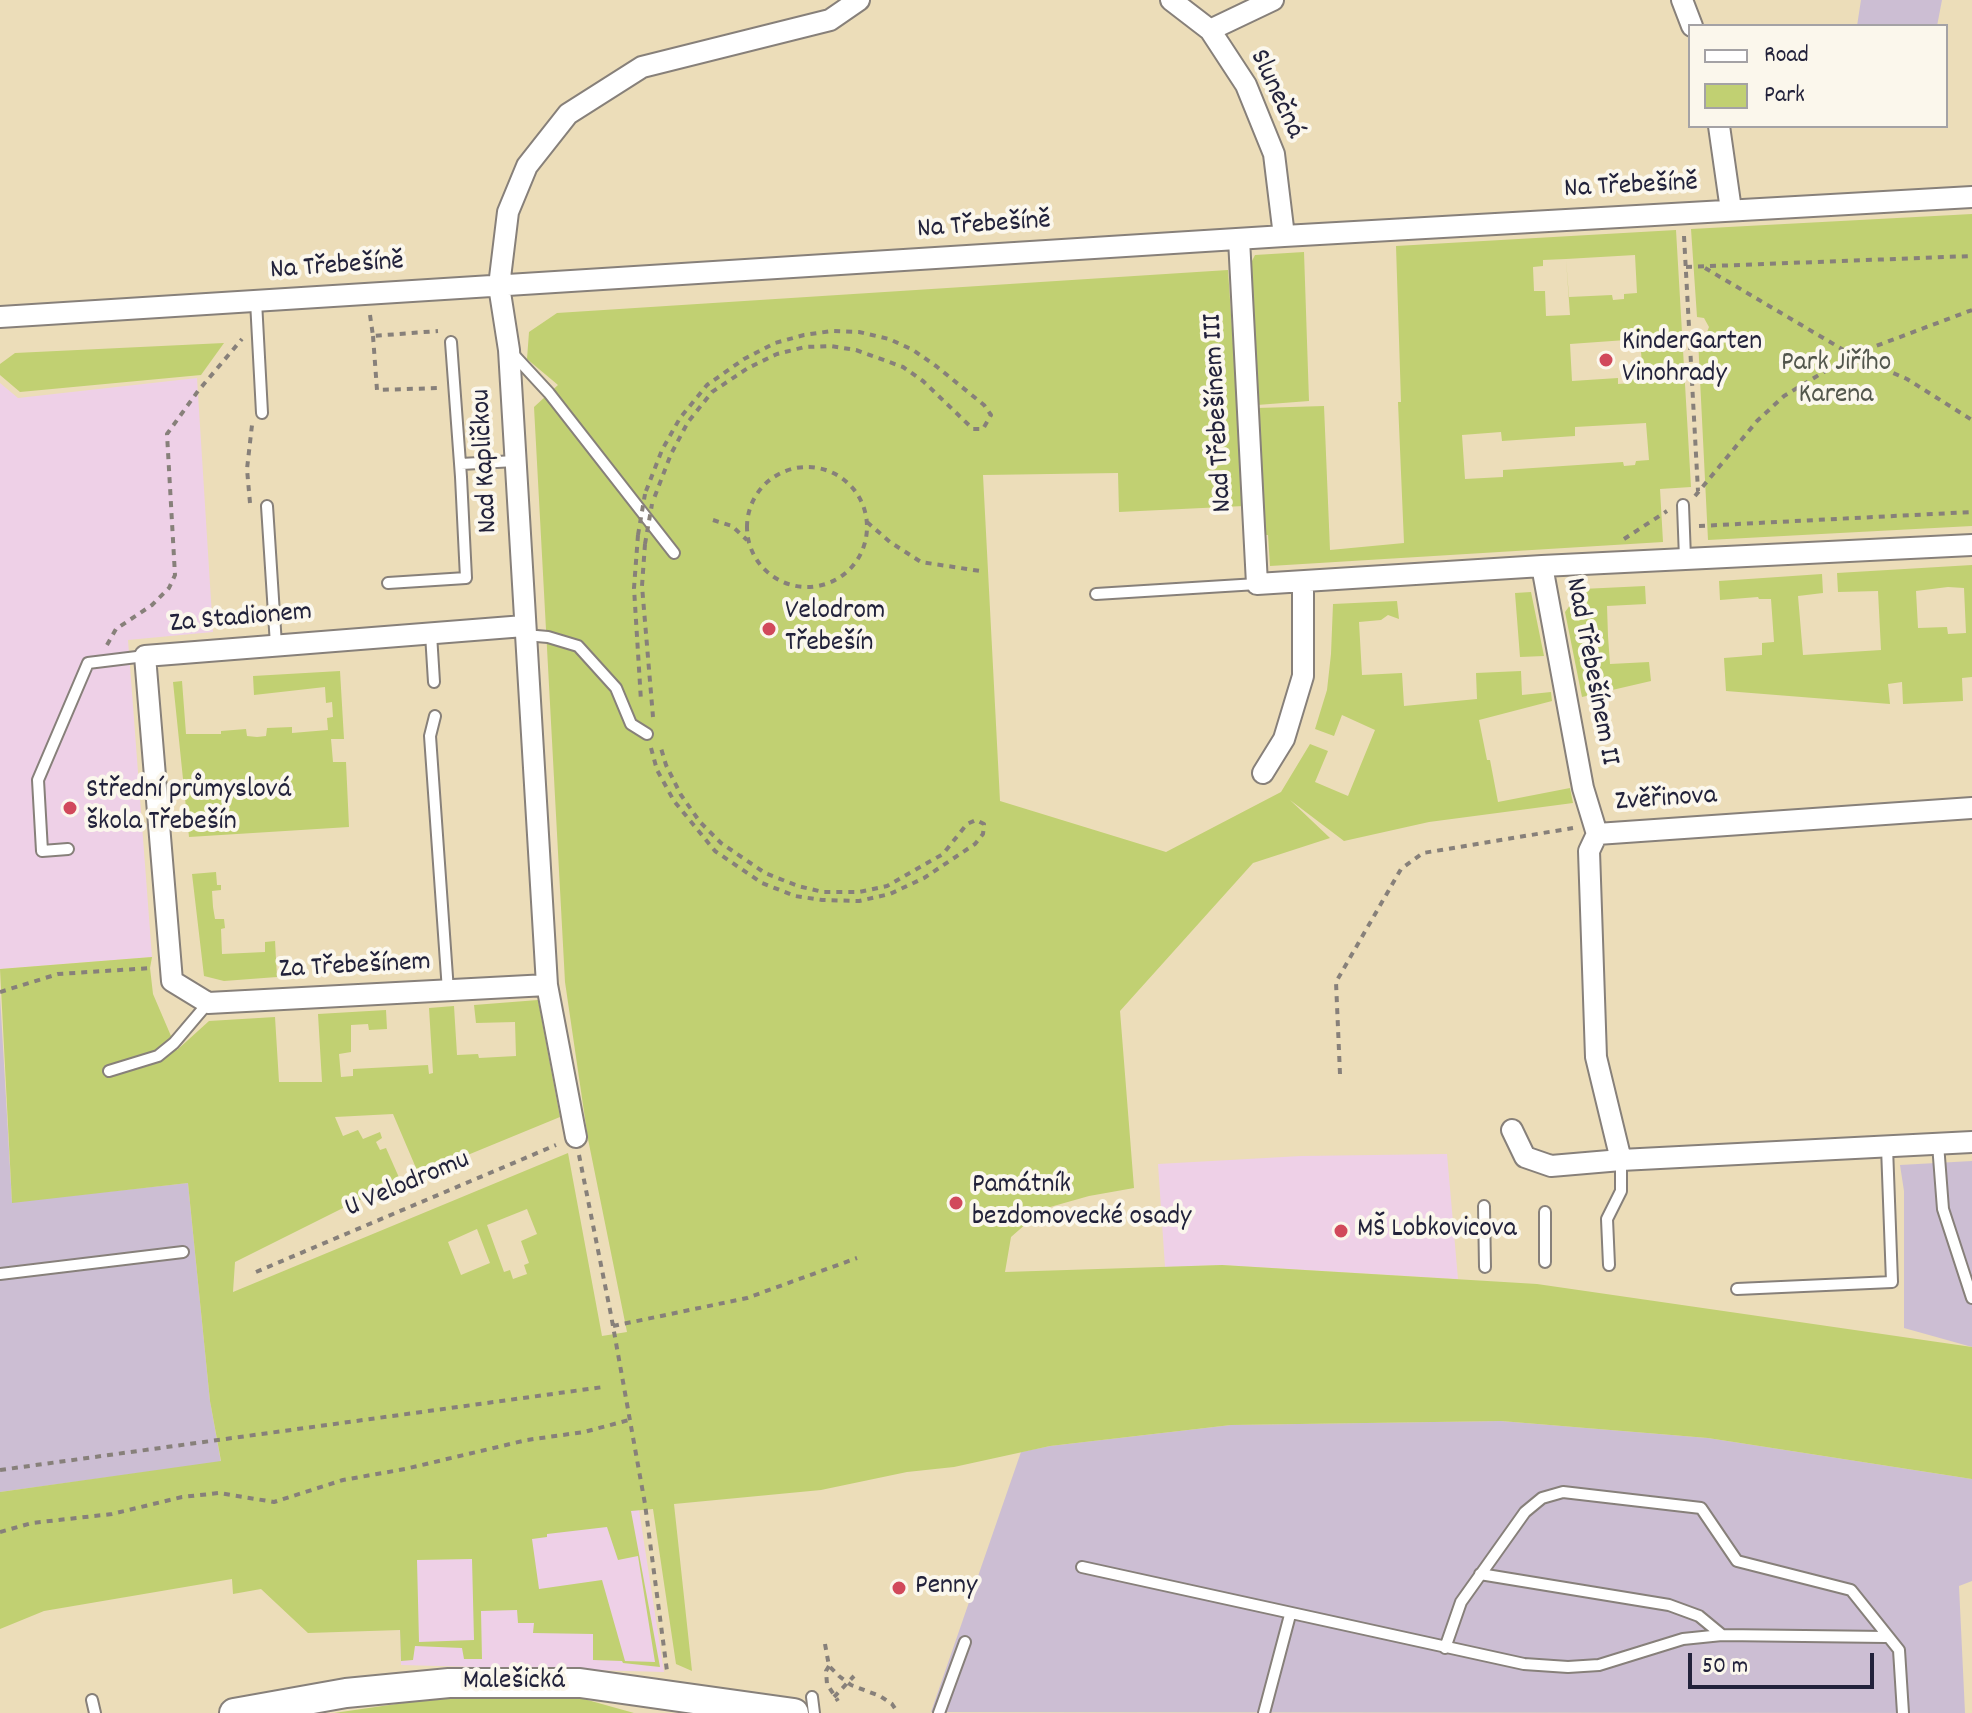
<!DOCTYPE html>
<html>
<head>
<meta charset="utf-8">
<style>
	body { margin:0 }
	#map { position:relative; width:1972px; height:1713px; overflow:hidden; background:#ecddb9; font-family:Dekko,sans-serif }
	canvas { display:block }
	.legend { position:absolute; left:1688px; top:24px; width:260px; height:104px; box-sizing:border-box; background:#fbf7ec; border:2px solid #a4a2a5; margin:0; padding:10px 14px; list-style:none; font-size:24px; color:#22223b }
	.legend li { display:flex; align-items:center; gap:16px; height:40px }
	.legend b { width:40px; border:2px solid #a4a2a5 }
	.scale { position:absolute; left:1688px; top:1653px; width:186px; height:36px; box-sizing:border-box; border:4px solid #22223b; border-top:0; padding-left:10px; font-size:24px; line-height:28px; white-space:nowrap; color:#22223b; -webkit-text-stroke:6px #fbf7ec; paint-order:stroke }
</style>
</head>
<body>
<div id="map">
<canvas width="1972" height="1713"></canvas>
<ul class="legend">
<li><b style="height:10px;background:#fff"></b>Road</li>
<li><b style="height:22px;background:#c1d072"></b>Park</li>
</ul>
<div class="scale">50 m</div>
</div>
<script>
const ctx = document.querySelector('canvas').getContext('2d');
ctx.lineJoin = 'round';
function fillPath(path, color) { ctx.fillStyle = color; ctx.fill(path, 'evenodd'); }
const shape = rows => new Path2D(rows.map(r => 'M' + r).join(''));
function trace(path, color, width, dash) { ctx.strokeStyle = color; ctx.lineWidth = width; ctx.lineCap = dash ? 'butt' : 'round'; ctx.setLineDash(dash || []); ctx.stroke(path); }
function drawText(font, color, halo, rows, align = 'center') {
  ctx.font = font + ' Dekko,sans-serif'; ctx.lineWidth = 8; ctx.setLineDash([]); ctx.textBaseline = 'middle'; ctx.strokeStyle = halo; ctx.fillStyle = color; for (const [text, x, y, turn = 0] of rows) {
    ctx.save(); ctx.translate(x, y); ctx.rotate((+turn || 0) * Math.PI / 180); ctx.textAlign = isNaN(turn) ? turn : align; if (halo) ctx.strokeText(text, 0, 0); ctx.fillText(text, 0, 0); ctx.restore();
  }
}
fillPath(shape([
	[197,378,213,632,128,640,152,957,0,969,0,383,18,398],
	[1447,1154,1458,1279,1222,1265,1165,1267,1158,1164,1301,1156],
	[632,1510,639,1510,664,1672,401,1665,397,1551]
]), '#eed0e7');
fillPath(shape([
	[1861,0,1942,0,1937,26,1857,26],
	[0,995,12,1202,188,1183,210,1401,221,1462,0,1492],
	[1972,1161,1972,1347,1904,1328,1904,1191,1900,1165],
	[1501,1421,1708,1438,1972,1479,1972,1581,1959,1586,1965,1713,931,1712,1021,1452,1050,1446,1231,1425]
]), '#ccbed3');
fillPath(shape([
	[1972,214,1972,526,1708,540,1698,339,1705,337,1709,327,1704,318,1697,317,1691,229],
	[1676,230,1691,487,1660,489,1663,542,1270,566,1268,535,1263,535,1257,408,1324,406,1330,550,1404,543,1398,402,1401,402,1396,246],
	[1635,255,1637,293,1624,294,1624,299,1613,300,1612,295,1569,297,1566,259],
	[1566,259,1570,315,1546,316,1545,291,1534,291,1533,267,1543,266,1543,260],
	[1640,339,1643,377,1630,378,1630,383,1618,384,1618,378,1572,381,1570,344],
	[1646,423,1649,460,1636,461,1635,465,1624,466,1623,462,1503,470,1503,477,1465,479,1462,435,1501,432,1502,441,1575,436,1575,427],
	[1304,252,1309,401,1257,405,1248,269,1255,255],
	[1228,270,1244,506,1119,512,1118,473,983,475,1000,801,1166,852,1281,792,1310,744,1328,751,1315,782,1348,796,1375,730,1342,715,1334,736,1315,729,1327,690,1331,654,1333,604,1397,601,1399,619,1388,615,1381,620,1359,622,1362,675,1402,673,1404,706,1477,699,1476,673,1521,671,1522,695,1551,692,1552,701,1479,720,1487,760,1490,760,1498,802,1570,788,1573,803,1429,822,1344,841,1290,800,1330,838,1253,863,1120,1011,1134,1188,1089,1196,1043,1209,1011,1237,1005,1272,1222,1265,1537,1284,1972,1347,1972,1479,1708,1438,1501,1421,1231,1425,1050,1446,954,1467,907,1472,821,1490,674,1504,692,1671,676,1664,653,1509,631,1511,660,1667,623,1663,622,1661,593,1660,593,1634,533,1633,534,1623,518,1623,517,1610,481,1611,482,1659,464,1659,462,1648,415,1646,413,1660,401,1661,400,1630,308,1633,261,1589,233,1594,232,1579,44,1611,0,1629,0,1492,221,1461,210,1401,188,1183,12,1203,0,969,152,957,150,968,153,994,177,1050,209,1021,275,1017,279,1082,322,1082,318,1014,386,1010,387,1029,369,1030,368,1024,351,1025,351,1052,339,1054,341,1077,353,1076,353,1069,428,1065,429,1074,433,1073,429,1008,454,1006,457,1055,478,1054,479,1058,516,1056,515,1022,476,1023,474,1005,538,1000,560,1117,419,1175,393,1114,335,1117,343,1136,358,1130,363,1139,380,1132,382,1138,376,1142,380,1150,386,1148,401,1182,351,1204,235,1262,233,1292,568,1153,602,1336,627,1332,588,1139,565,982,534,407,558,385,527,359,529,332,557,313],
	[527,1209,537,1234,521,1241,529,1263,524,1265,527,1274,513,1279,510,1270,504,1272,487,1225],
	[477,1229,490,1263,461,1275,448,1242],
	[607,1527,618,1560,638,1556,655,1662,625,1661,602,1580,539,1589,532,1539,547,1537,547,1534],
	[472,1559,474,1640,419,1642,417,1560],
	[224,343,201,375,20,392,0,375,0,364,15,353],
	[1972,565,1972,677,1962,678,1963,701,1903,704,1902,682,1888,684,1890,704,1726,691,1724,658,1762,655,1762,643,1774,642,1771,599,1759,599,1758,597,1720,600,1719,581,1822,574,1823,593,1798,596,1803,655,1881,650,1878,591,1838,592,1837,573],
	[1948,587,1964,588,1966,633,1948,634,1947,627,1918,628,1916,591],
	[1645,586,1646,604,1607,606,1608,636,1610,664,1649,662,1651,681,1582,697,1565,612,1582,589],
	[1531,592,1544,656,1520,657,1515,593],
	[340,671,344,739,331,739,333,762,346,762,349,827,189,837,173,682,182,681,186,734,221,734,221,731,246,729,247,736,257,737,266,736,267,728,292,727,292,733,328,730,327,718,333,717,332,702,326,703,325,687,254,695,253,676],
	[216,872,217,885,221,885,221,890,212,891,213,907,215,919,224,919,225,928,221,929,222,954,265,952,265,942,275,941,277,977,224,981,204,976,192,874],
	[504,1698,584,1699,634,1713,334,1713,431,1699]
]), '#c1d072');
const lane = shape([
	[256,301,262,413],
	[513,354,549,393,674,553],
	[461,464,515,461],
	[1683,505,1685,558],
	[267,506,276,645],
	[388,583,466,578,461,477,451,342],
	[1096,594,1257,584],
	[431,634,434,682],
	[525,635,548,637,578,646,616,688,631,724,647,734],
	[435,716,430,736,448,991],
	[68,849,42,851,38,780,88,663,145,656],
	[109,1071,158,1056,174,1043,208,1003],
	[1938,1144,1943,1209,1972,1298],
	[1484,1206,1485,1267],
	[1545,1212,1545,1262],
	[1609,1265,1607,1219,1621,1191,1621,1160],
	[0,1274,183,1252],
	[1737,1289,1892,1282,1887,1147],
	[1082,1567,1524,1664,1568,1667,1599,1665,1683,1639,1722,1635,1886,1637],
	[1480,1574,1669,1605,1699,1616,1722,1635],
	[1445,1648,1461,1602,1525,1512,1542,1498,1563,1492,1701,1508,1737,1561,1851,1590,1899,1650,1903,1713],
	[812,1697,814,1713],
	[92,1700,95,1713],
	[939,1713,965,1642],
	[1264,1713,1290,1615]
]);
const street = shape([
	[1171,0,1210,30,1246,85,1274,154,1284,236],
	[1682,0,1692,26],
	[1210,30,1273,0],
	[1719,126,1731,210],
	[1239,239,1257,584,1542,566,1972,545],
	[0,317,1284,236,1972,197],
	[1542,566,1583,788,1597,834],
	[524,626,145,656,172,981,208,1003,547,985],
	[1263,773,1284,739,1303,676,1303,583],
	[1597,834,1972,808],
	[1597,834,1589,851,1596,1057,1621,1160],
	[1512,1130,1525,1157,1551,1166,1621,1160,1972,1142],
	[576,1137,547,985,509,350,499,286,508,212,527,166,568,114,642,67,830,20,859,0]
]);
const secondary = shape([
	[234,1713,346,1693,449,1683,580,1683,794,1713]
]);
trace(lane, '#87807a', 14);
trace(street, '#87807a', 24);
trace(secondary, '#87807a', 32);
trace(shape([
	[1684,236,1698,491],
	[1686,267,1972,256],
	[1705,268,1852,355,1907,379,1972,420],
	[370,315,373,336,438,331],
	[373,336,377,390,440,388],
	'747 527a60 60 0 1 1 120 0a60 60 0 1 1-120 0Z',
	[646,491,662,450,680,418,707,385,744,359,775,343,804,335,832,331,859,332,889,339,913,350,936,366,984,405,991,415,983,429,973,429,923,381,903,367,856,350,830,346,805,347,777,354,748,368,712,392,688,422,671,454,653,501],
	[1695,496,1757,421,1784,396,1852,355,1972,310],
	[250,503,247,469,252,425],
	[713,520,732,526,747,540],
	[867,522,890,542,921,562,980,571],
	[1699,526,1972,512],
	[638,535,634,588,641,701],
	[1624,539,1667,511],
	[645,544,642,586,653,717],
	[107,645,116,629,152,605,169,588,175,575,167,434,198,391,242,339],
	[651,748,657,770,674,801,715,851,762,883,795,896,822,900,859,901,890,894,924,878,975,844,983,834,984,824,976,820,967,824,943,854,887,886,859,892,823,892,798,886,765,873,721,843,700,822,681,795,666,765,660,745],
	[0,992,58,974,151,968],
	[1340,1074,1336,982,1401,869,1423,853,1573,828],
	[579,1155,611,1315,645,1504,667,1671],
	[256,1272,556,1145],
	[613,1326,747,1298,857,1258],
	[0,1470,603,1387],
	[0,1532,32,1523,112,1514,182,1497,219,1493,274,1502,343,1480,405,1469,527,1440,584,1432,629,1420],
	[825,1644,829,1666,839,1676,851,1685,880,1696,892,1704,898,1713],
	[829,1666,826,1671,827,1684,838,1701],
	[834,1697,854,1676]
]), '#87807a', 4, [6, 6]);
trace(lane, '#fff', 10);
trace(street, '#fff', 20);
trace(secondary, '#fff', 28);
trace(shape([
	[638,535,645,494],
	[645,544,652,504]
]), '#87807a', 4, [6, 6]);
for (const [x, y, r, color] of [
	[1606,360,8,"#d1495b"],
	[769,629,8,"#d1495b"],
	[70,808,8,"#d1495b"],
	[956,1203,8,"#d1495b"],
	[1341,1231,8,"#d1495b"],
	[899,1588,8,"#d1495b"]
]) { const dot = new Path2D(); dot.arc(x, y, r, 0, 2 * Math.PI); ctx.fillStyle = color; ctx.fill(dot); trace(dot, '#fbf7ec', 3); }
drawText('28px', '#22223b', '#fbf7ec', [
	["Slunečná",1275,95,65],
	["Na Třebešíně",1631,188,-3],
	["Na Třebešíně",984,227,-4],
	["Na Třebešíně",337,268,-4],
	["Nad Třebešínem III",1220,413,-93],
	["Nad Kapličkou",487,461,-93],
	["Za Stadionem",241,620,-5],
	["Nad Třebešínem II",1590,672,79],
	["Zvěřinova",1666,801,-4],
	["Za Třebešínem",355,968,-3],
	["U Velodromu",408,1186,-23],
	["Malešická",514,1683]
]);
drawText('28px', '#22223b', '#fbf7ec', [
	["KinderGarten",1622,344],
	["Vinohrady",1622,376],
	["Velodrom",785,613],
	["Třebešín",785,645],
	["Střední průmyslová",86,792],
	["škola Třebešín",86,824],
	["Památník",972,1187],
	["bezdomovecké osady",972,1219],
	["MŠ Lobkovicova",1357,1231],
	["Penny",915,1588]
], 'left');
drawText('28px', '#52564c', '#fbf7ec', [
	["Park Jiřího",1836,365],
	["Karena",1836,397]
]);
</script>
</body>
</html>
